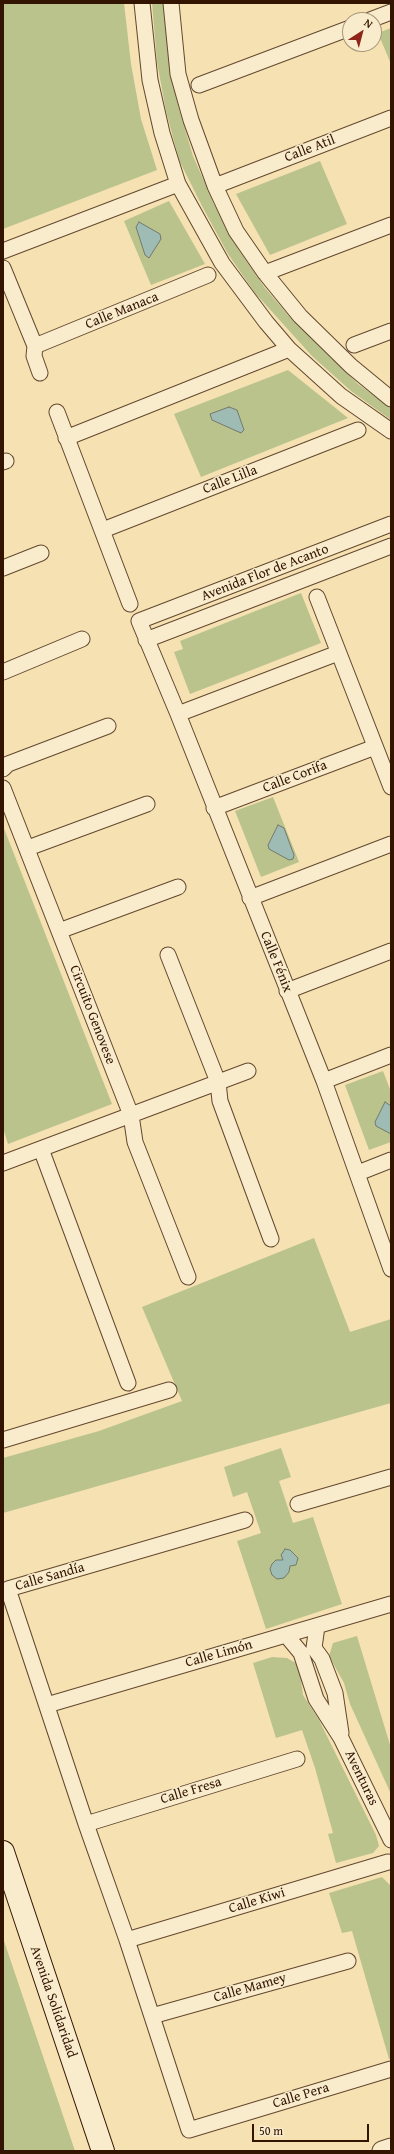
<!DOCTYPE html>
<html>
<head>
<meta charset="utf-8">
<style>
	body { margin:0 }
	#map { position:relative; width:394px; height:2154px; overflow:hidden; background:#f5e1b2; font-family:"Gentium Book Plus",serif }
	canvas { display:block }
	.frame { position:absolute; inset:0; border:4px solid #331401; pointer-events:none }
	.north { position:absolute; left:342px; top:12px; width:40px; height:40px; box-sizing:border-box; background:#f8eccd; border:1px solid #a9967b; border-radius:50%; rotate:36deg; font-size:11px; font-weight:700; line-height:16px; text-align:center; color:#331401 }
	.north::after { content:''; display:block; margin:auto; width:14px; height:18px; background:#8f2418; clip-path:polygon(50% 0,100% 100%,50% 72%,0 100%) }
	.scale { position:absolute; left:252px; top:2124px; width:117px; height:18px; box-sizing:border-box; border:2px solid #331401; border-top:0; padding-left:5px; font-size:12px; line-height:14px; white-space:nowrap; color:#331401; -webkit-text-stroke:3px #f8eccd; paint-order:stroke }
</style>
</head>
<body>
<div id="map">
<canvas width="394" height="2154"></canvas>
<div class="frame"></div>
<div class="north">N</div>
<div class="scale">50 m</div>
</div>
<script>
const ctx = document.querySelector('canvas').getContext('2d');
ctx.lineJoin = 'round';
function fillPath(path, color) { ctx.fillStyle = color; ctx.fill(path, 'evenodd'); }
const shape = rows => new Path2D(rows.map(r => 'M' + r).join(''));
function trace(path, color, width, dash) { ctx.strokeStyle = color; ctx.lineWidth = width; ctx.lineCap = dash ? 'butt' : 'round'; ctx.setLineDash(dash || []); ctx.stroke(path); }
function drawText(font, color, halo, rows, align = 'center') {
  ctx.font = font + ' "Gentium Book Plus",serif'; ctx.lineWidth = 3; ctx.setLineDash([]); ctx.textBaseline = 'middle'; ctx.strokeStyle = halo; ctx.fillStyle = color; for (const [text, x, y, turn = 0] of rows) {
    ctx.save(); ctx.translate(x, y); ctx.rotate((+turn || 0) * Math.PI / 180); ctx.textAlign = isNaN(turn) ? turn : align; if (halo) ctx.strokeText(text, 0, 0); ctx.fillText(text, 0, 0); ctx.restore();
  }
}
fillPath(shape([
	[3,3,124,3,131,64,141,119,157,170,3,229],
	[152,3,163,3,169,62,179,109,193,156,214,204,238,249,265,288,288,315,358,384,391,408,391,420,351,391,312,356,255,293,228,254,203,208,179,160,166,111,157,62],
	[391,28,391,64,378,33],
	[320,161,347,224,270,255,236,194],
	[169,201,205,264,151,285,124,221],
	[288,370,348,418,201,477,174,414],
	[301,593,321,643,190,694,174,652,183,649,180,641],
	[273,797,299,862,261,877,235,811],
	[3,826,112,1104,8,1144,3,1128],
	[383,1071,391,1092,391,1142,369,1150,345,1085],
	[314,1238,350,1332,391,1319,391,1403,3,1513,3,1458,99,1431,182,1401,142,1307],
	[281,1448,291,1477,279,1481,293,1523,313,1517,342,1604,266,1629,237,1541,261,1533,247,1492,233,1497,224,1467],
	[357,1636,391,1748,391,1794,350,1704,344,1683,329,1656,333,1643],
	[272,1657,287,1658,299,1665,303,1695,319,1720,376,1835,379,1846,373,1853,336,1863,328,1834,333,1833,315,1768,302,1730,276,1738,253,1663],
	[382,1877,391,1886,391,2058,389,2059,352,1931,342,1933,329,1893],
	[3,1938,75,2151,3,2151]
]), '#bbc38d');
const water = shape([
	[139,222,160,234,161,239,149,258,145,255,136,227,139,222],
	[229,407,237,410,244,430,241,433,212,420,210,414,229,407],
	[278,825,284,828,294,855,293,859,289,860,269,849,268,845,278,825],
	[385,1102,391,1106,391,1134,376,1126,375,1122,385,1102],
	[285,1549,290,1550,298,1558,296,1565,290,1566,289,1572,284,1578,277,1579,272,1575,270,1569,272,1564,276,1560,283,1560,281,1555,285,1549]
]);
fillPath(water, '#9fbcb4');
trace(water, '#74796c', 1);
const minor = shape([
	[142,3,150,80,162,133,178,184,222,263,266,322,289,349,341,396,391,431],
	[171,3,178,74,191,120,215,186,236,231,265,273,300,316,351,366,391,399],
	[370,20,391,12],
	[199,85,350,28],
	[215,186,391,118],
	[3,251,178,184],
	[3,268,35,346,34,356,40,373],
	[265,273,391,225],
	[354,345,391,331],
	[35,346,208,275],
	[57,412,130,604],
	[66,438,289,349],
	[3,462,6,461],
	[391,524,139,621,178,714,324,1081,391,1269],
	[103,530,358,430],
	[3,568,41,553],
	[317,597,391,787],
	[146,640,391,546],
	[3,672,82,639],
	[178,714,338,653],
	[3,769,8,764,108,726],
	[3,788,131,1115,135,1142,188,1277],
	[214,808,375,747],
	[28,848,147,804],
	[250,898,391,844],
	[59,931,178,887],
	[168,955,218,1082,220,1101,271,1239],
	[287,991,391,951],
	[324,1081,391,1055],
	[41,1149,128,1383],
	[3,1163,248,1071],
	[358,1173,391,1160],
	[3,1440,169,1390],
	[298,1504,391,1477],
	[245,1520,8,1589,86,1824,127,1940,189,2130,391,2069],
	[317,1626,314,1648,322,1659,335,1693,341,1733],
	[286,1635,301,1653,316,1699,341,1738,391,1840],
	[47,1705,391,1604],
	[86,1824,297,1759],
	[127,1940,388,1862],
	[152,2016,348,1961]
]);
const tertiary = shape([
	[382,2151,391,2148]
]);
const secondary = shape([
	[3,1852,103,2151]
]);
trace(minor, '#64472d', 17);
trace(tertiary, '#64472d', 21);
trace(secondary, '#331401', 24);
trace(minor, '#f8eccd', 15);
trace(tertiary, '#f8eccd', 19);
trace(secondary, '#f8eccd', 22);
drawText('14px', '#331401', '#f8eccd', [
	["Calle Atil",310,149,-21],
	["Calle Manaca",122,311,-22],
	["Calle Lilla",230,480,-21],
	["Avenida Flor de Acanto",265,573,-21],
	["Calle Corifa",295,777,-21],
	["Calle Fénix",276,962,68],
	["Circuito Genovese",92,1015,69],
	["Calle Sandía",50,1577,-16],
	["Calle Limón",219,1654,-16],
	["Aventuras",361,1778,64],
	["Calle Fresa",191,1791,-17],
	["Calle Kiwi",257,1901,-17],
	["Calle Mamey",250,1988,-16],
	["Avenida Solidaridad",53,2002,71],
	["Calle Pera",301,2096,-17]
]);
</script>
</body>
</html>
